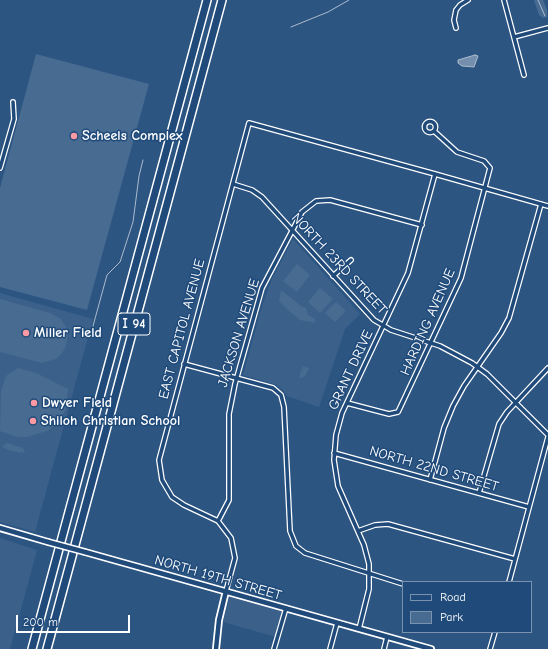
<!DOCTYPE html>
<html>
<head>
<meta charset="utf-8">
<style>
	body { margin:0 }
	#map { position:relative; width:548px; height:649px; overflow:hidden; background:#2c5582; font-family:"Comic Neue",sans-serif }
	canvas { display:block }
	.legend { position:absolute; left:402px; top:581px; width:130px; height:52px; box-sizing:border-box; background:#1f4a7a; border:1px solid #7992af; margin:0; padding:5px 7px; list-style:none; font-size:12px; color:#fff }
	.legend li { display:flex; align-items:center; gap:8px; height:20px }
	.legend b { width:20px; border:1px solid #7992af }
	.scale { position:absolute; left:16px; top:615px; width:114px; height:18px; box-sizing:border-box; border:2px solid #fff; border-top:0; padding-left:5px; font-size:12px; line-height:14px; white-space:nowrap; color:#fff; -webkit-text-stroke:3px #1f4a7a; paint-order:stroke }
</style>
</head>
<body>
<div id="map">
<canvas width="548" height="649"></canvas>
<ul class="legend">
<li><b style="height:5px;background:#1f4a7a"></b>Road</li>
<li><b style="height:11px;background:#486b92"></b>Park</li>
</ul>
<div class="scale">200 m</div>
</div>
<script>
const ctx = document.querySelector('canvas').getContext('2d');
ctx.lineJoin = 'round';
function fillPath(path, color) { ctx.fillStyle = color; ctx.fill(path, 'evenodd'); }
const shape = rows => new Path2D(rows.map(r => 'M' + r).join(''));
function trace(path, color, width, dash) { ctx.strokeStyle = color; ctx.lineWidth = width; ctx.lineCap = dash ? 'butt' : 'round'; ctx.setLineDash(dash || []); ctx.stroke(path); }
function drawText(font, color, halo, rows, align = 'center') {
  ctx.font = font + ' "Comic Neue",sans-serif'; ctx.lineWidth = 3; ctx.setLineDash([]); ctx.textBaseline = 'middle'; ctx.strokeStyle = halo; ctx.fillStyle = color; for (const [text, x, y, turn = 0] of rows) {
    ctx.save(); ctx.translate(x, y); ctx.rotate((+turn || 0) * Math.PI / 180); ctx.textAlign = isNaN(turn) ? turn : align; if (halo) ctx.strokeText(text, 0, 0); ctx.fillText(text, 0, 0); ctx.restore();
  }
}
fillPath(shape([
	[293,239,360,314,345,329,319,407,287,396,282,389,277,385,243,375,263,303,272,279],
	[0,293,93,319,35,532,0,522],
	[0,538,37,550,10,649,0,649],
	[230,596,283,610,276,637,223,622]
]), '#3b618b');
fillPath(shape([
	[534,0,543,0,547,10,547,17,543,18,539,15],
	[36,54,149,84,87,310,0,287,0,188],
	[297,264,310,275,297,292,283,281],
	[320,288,333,299,320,313,308,302],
	[281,290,301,306,306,308,308,315,315,319,315,323,300,320,287,309,279,301],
	[0,299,50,313,61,319,66,327,68,333,66,346,62,353,56,359,42,363,0,352],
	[336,302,346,311,335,322,325,313],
	[303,366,309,368,305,376,302,378,299,377],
	[18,368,36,373,68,389,65,411,55,425,47,431,27,437,17,437,0,431,1,392,6,376],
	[7,443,23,448,25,453,21,452,20,453,6,449,2,446]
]), '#486b92');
const water = shape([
	[475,55,478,56,474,67,462,66,458,63,458,60,475,55]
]);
fillPath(water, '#748fad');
trace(water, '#acbcce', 1);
trace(shape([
	[538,0,545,16],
	[291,27,328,12,349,0],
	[90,337,107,275,120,262,133,222,139,176,143,160]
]), '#acbcce', 1);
const minor = shape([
	[504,0,524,75],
	[456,28,454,20,456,10,460,5,468,0],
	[514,37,548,28],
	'424.5 127a5.5 5.5 0 1 1 11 0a5.5 5.5 0 1 1-11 0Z',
	[0,168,14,119,13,102],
	[233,184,252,190,262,197,374,320,391,330,440,346,472,363,487,374,548,435],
	[333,276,351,260],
	[184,364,273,388,281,395,284,407,290,531,296,546,305,553,403,584],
	[347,403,389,414,398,412,461,278,490,168,484,161,457,152,434,131],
	[334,453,529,507],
	[430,480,444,428,453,406,464,386,501,333,509,318,541,204],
	[479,493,499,424,507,412,548,368],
	[218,521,229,500,229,414,235,384,262,288,302,212,316,201,330,200,422,225],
	[358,531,375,525,388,524,515,559],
	[509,582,548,437],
	[226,591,235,558,231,538,218,521,184,505,172,497,162,480,159,460,249,123,435,174],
	[359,629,369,589,369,564,364,545,338,486,334,460,336,435,342,413,408,273,435,174,548,206],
	[274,649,286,608],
	[330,649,337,623],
	[384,649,387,637],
	[490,649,495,632]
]);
const tertiary = shape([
	[0,528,48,542],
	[85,552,431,649],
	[216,649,219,620,226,591]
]);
const motorway = shape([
	[32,649,207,0],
	[47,649,222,0]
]);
trace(minor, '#fff', 6);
trace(tertiary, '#fff', 8);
trace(motorway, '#fff', 10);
trace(minor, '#1f4a7a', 3.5);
trace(tertiary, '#1f4a7a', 4.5);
trace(motorway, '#1f4a7a', 7);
const tertiaryBridge = shape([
	[48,542,85,552]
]);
trace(tertiaryBridge, '#fff', 8, []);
trace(tertiaryBridge, '#1f4a7a', 4.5);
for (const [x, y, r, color] of [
	[74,136,4,"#ff9aa2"],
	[26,333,4,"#ff9aa2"],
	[34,403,4,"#ff9aa2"],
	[33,421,4,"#ff9aa2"]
]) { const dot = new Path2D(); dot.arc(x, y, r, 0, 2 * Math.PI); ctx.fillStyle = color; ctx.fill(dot); trace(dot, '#1f4a7a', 1.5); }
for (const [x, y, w] of [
	[134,324,32]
]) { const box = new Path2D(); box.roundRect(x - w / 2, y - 11, w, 22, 3); ctx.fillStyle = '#1f4a7a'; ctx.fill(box); trace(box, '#fff', 1); }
drawText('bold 13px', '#fff', null, [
	["I 94",134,324]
]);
drawText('bold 14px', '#fff', '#1f4a7a', [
	["Scheels Complex",82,136],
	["Miller Field",34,333],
	["Dwyer Field",42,403],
	["Shiloh Christian School",41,421]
], 'left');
drawText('14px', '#fff', '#1f4a7a', [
	["NORTH 23RD STREET",339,264,47],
	["HARDING AVENUE",428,322,-66],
	["EAST CAPITOL AVENUE",182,329,-75],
	["JACKSON AVENUE",239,333,-73],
	["GRANT DRIVE",351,370,-65],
	["NORTH 22ND STREET",434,469,16],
	["NORTH 19TH STREET",218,578,16]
]);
</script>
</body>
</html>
